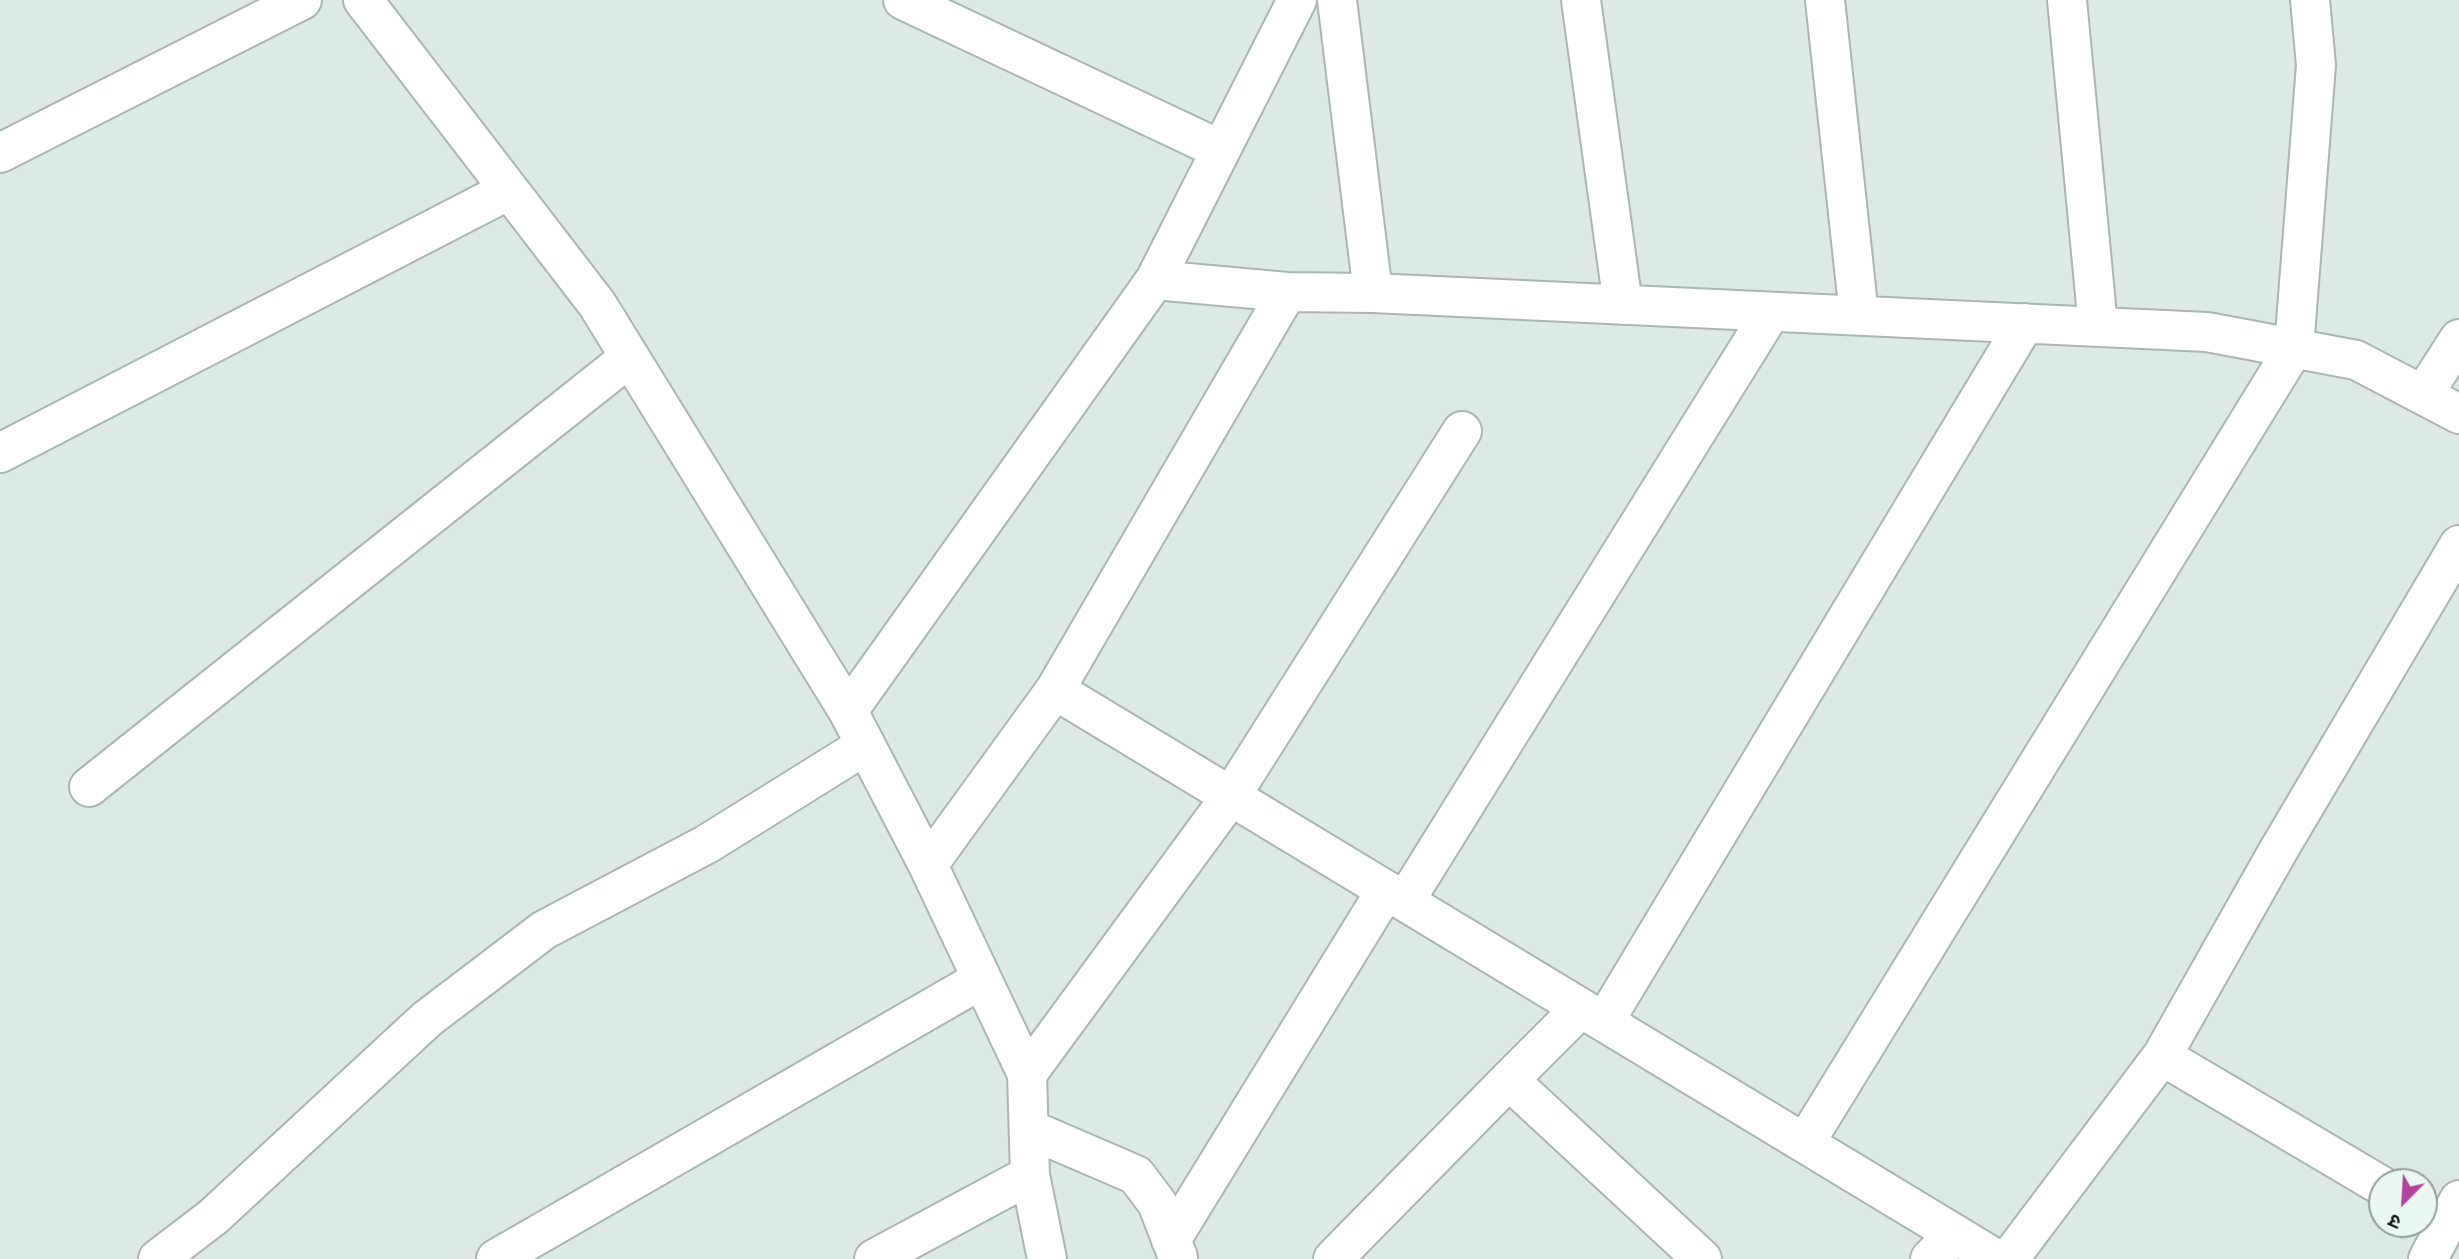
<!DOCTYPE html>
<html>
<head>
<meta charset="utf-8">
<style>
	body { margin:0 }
	#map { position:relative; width:2459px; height:1259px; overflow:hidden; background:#dde9e5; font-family:Overpass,"Noto Sans Devanagari",sans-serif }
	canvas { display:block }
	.north { position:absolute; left:2368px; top:1168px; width:70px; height:70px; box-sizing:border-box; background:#eaf7f2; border:2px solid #949e9a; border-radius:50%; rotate:204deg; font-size:19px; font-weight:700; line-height:28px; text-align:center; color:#141817 }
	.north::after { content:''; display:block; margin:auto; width:24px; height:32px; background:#b5439e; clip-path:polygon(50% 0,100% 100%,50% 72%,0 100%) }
</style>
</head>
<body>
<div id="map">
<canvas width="2459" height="1259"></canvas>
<div class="north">उ</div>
</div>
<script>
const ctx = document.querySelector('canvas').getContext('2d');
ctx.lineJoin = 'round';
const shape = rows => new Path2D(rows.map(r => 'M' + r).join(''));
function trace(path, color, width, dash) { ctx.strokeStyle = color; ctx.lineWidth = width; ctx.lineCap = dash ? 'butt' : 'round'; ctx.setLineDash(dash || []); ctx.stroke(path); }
const minor = shape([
	[363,0,597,304,848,711,928,865,1027,1074,1030,1175,1047,1259],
	[903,0,1221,150],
	[1337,0,1373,293],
	[1581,0,1623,305],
	[1825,0,1859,315],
	[2067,0,2098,326],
	[0,153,302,0],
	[1155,280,1287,292],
	[2423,395,2459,339],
	[0,453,509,190],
	[1055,690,1996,1259],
	[848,711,1155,280,1297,0],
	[89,787,630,357],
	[928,865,1055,690,1287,292,1373,293,2207,332,2356,360,2459,414],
	[1405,901,1771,312],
	[1581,1008,1509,1080,1702,1259],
	[1604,1022,2025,323],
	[2162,1056,2382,1186],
	[1027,1074,1231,796,1462,431],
	[1029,1129,1136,1175,1157,1203,1178,1257],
	[1805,1143,2294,348,2316,65,2310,0],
	[1171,1240,1386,890],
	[158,1259,213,1217,427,1019,544,930,707,844,866,745],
	[496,1259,982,979],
	[874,1259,1030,1175],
	[1333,1259,1509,1080],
	[1930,1259,1955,1234],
	[2009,1259,2162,1056,2278,851,2459,545],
	[2428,1259,2459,1200]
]);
trace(minor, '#aab6b2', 42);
trace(minor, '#fff', 38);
</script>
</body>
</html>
